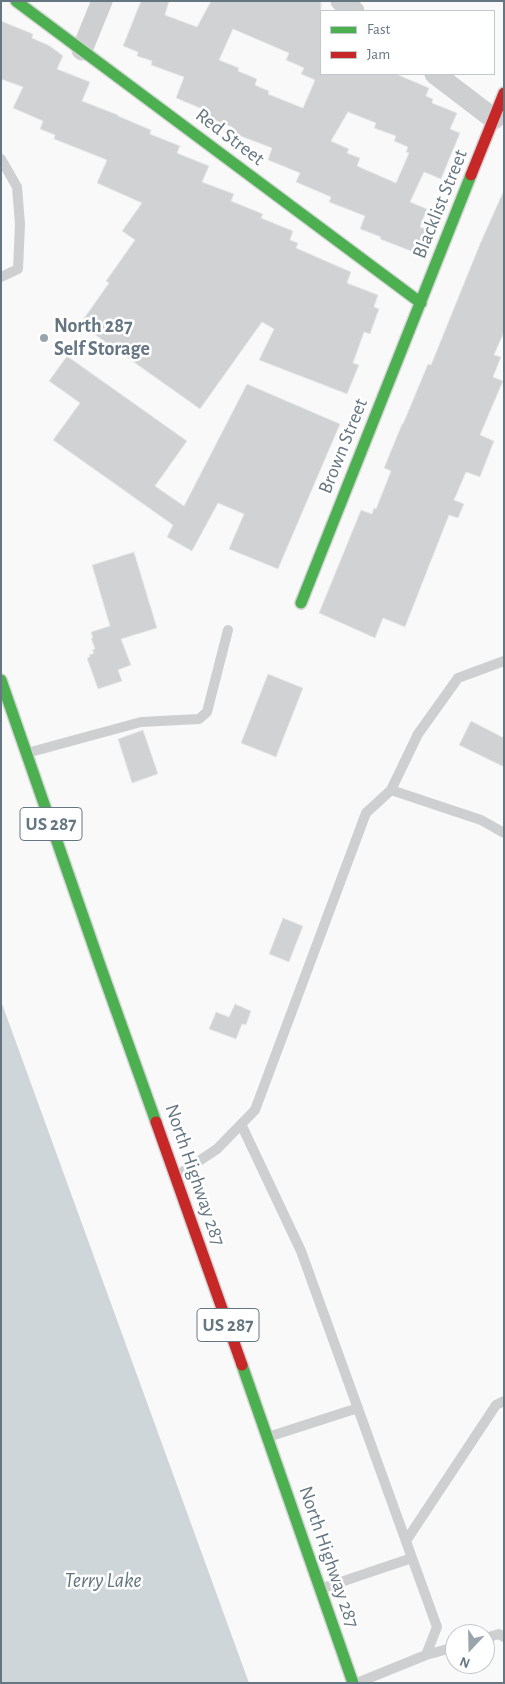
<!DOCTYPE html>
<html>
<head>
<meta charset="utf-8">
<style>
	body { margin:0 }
	#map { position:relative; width:505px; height:1684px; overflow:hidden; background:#f9f9f9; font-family:"Alegreya Sans",sans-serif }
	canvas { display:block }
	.frame { position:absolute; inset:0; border:2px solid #657683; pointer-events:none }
	.legend { position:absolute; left:320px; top:10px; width:175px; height:65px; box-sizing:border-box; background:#fff; border:1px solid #c1c8cd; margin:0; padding:6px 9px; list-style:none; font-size:15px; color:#657683 }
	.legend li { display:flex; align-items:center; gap:10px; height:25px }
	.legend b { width:25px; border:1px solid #c1c8cd }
	.north { position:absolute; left:445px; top:1624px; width:50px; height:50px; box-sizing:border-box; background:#fff; border:1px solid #c1c8cd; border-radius:50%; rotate:201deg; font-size:14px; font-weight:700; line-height:20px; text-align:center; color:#657683 }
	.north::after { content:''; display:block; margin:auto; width:18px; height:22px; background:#99a4ac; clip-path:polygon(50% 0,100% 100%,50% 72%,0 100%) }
</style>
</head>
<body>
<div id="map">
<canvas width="505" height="1684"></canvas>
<div class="frame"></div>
<ul class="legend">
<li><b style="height:6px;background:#4caf50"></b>Fast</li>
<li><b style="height:6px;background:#c62828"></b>Jam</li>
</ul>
<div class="north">N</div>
</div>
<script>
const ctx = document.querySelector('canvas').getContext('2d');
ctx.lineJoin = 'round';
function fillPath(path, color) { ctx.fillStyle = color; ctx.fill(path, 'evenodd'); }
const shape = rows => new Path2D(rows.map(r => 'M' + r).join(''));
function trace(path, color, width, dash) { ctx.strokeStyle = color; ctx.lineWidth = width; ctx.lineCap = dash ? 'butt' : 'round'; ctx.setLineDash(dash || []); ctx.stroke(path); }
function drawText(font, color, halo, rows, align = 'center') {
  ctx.font = font + ' "Alegreya Sans",sans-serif'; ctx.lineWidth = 5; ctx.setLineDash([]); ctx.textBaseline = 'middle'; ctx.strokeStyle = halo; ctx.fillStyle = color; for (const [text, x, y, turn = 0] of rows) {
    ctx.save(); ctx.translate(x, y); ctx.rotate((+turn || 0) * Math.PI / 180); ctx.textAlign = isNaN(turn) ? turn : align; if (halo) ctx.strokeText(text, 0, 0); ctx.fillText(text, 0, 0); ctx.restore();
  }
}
fillPath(shape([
	[1,1001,249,1683,1,1683]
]), '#ced6d9');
const building = shape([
	[141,1,169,1,165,15,197,27,211,1,321,1,321,74,396,74,429,88,426,96,433,99,432,103,457,113,450,129,460,133,441,179,424,172,410,202,427,209,420,227,428,230,427,234,429,235,421,255,380,239,381,237,360,229,365,216,329,202,331,197,296,182,300,173,268,160,272,148,230,132,232,127,205,116,207,111,176,98,184,77,151,65,152,61,137,56,138,52,123,46,141,1],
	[233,29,289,53,286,60,304,68,301,74,315,80,303,108,268,94,269,91,255,85,257,79,238,71,239,68,219,60,233,29],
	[348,112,376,123,374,128,396,136,394,141,408,147,406,152,409,153,396,183,357,166,360,158,347,153,349,149,331,141,348,112],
	[1,21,33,34,32,38,50,46,63,56,57,69,90,82,82,101,118,115,118,116,151,130,150,134,180,146,177,153,209,166,202,182,234,194,231,201,263,214,261,218,293,231,290,240,298,243,296,248,351,272,347,283,378,295,374,307,379,309,370,334,364,332,353,363,359,365,347,394,259,360,274,329,262,322,200,409,80,324,109,283,106,281,135,240,122,231,142,203,97,183,107,160,54,139,55,135,40,129,43,121,13,108,23,87,1,79,1,21],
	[504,190,504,332,494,355,501,357,493,377,503,381,480,435,494,441,480,477,466,472,454,500,464,504,458,518,449,515,405,627,383,618,375,638,319,613,361,510,372,514,374,508,376,509,391,471,384,468,402,424,403,424,428,364,431,365,480,244,504,190],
	[67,356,187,441,155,486,184,506,247,384,340,424,278,569,229,549,244,514,218,503,192,551,167,537,173,525,53,440,80,403,49,381,67,356],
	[134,552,157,628,121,639,131,665,118,670,122,681,98,689,87,658,90,657,89,655,94,653,92,650,95,649,91,638,93,638,91,632,110,626,92,565,134,552],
	[268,674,303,688,276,757,241,743,268,674],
	[471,721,504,738,504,767,459,745,471,721],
	[143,730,158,774,132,783,118,739,143,730],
	[283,918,303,926,289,962,269,954,283,918],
	[235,1004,251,1011,246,1025,242,1024,236,1039,209,1029,216,1012,229,1017,235,1004]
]);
fillPath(building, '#d0d2d3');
trace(building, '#e8e8e8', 1);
const fast = shape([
	[16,1,421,303],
	[301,603,471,175],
	[1,680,101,968,156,1122],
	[242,1365,353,1683]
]);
const jam = shape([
	[471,175,504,93],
	[156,1122,242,1365]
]);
trace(fast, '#d5d6d7', 14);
trace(jam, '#d5d6d7', 14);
trace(shape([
	[1,159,17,187,20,224,18,269,1,277],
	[27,753,141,722,199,719,207,712,228,630],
	[391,790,418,734,458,678,504,661],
	[241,1124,301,1251,437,1627,426,1655,357,1683],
	[178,1175,217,1149,255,1110,366,813,391,790,481,820,504,833],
	[268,1437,358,1408],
	[406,1541,496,1405,504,1401],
	[320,1589,412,1558],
	[485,1638,499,1634,504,1637],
	[426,1655,455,1647]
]), '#cecfd0', 10);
trace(shape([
	[341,1,354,11],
	[82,50,102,1],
	[435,74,494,119]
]), '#cecfd0', 21);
trace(fast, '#4caf50', 11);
trace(jam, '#c62828', 11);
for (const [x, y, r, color] of [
	[44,338,5,"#99a4ac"]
]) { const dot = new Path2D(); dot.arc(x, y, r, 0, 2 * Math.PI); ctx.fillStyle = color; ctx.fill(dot); trace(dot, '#fff', 2); }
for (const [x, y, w] of [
	[51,824,62],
	[228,1325,62]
]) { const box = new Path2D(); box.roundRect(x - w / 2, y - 16.5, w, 33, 4); ctx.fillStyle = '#fff'; ctx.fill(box); trace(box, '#657683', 1); }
drawText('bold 19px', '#657683', null, [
	["US 287",51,824],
	["US 287",228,1325]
]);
drawText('20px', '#657683', '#fff', [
	["Red Street",230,137,37],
	["Blacklist Street",440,204,-68],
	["Brown Street",343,446,-68],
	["North Highway 287",195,1175,71],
	["North Highway 287",329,1557,71]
]);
drawText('bold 20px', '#657683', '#fff', [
	["North 287",54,326],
	["Self Storage",54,349]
], 'left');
drawText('italic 21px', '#60757c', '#fff', [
	["Terry Lake",103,1581]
]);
</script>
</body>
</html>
